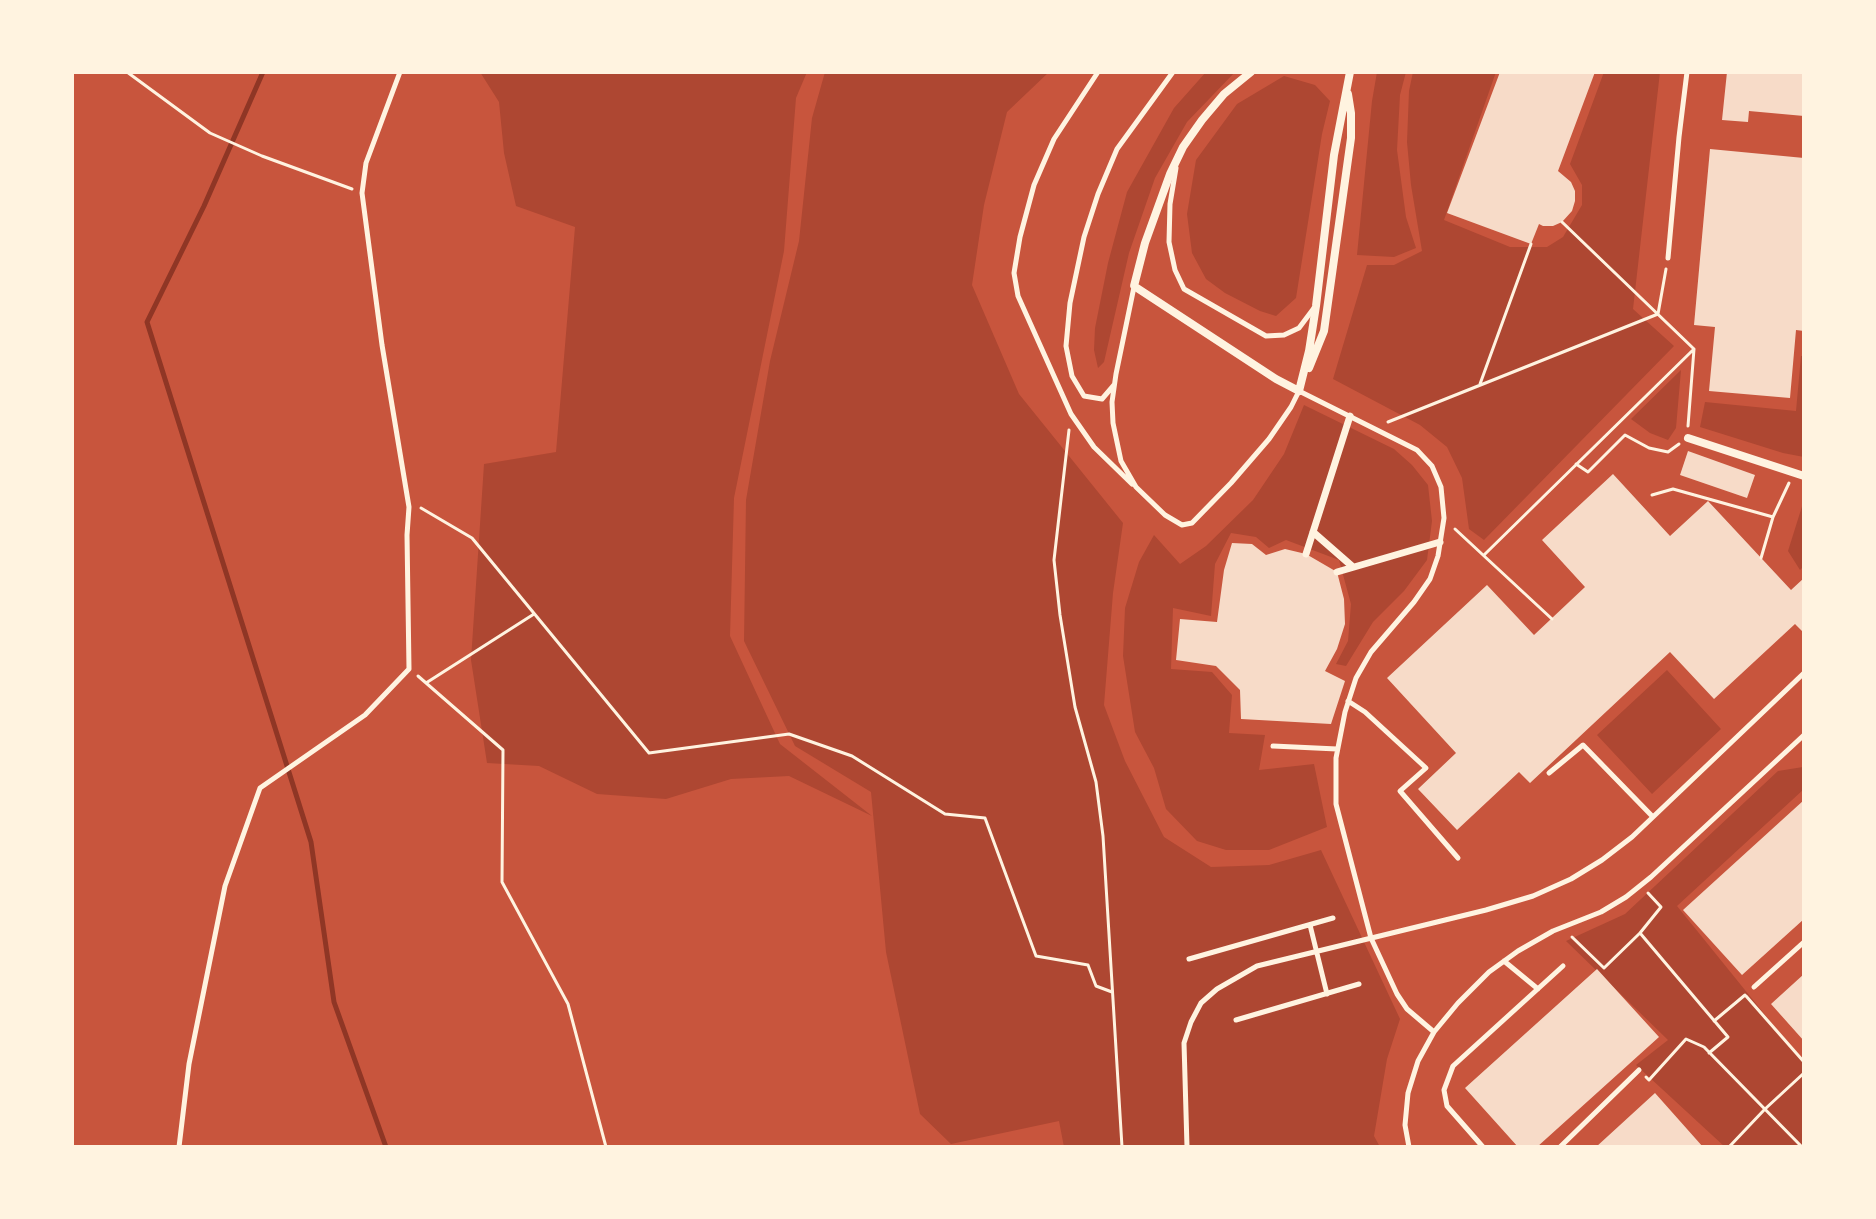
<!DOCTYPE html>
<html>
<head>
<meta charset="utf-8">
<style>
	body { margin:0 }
	#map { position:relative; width:1876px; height:1219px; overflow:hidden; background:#c8553d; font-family:Karla,sans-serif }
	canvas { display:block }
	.frame { position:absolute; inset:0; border:74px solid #fff3e0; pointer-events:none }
</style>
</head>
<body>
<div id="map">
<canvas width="1876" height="1219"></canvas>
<div class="frame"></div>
</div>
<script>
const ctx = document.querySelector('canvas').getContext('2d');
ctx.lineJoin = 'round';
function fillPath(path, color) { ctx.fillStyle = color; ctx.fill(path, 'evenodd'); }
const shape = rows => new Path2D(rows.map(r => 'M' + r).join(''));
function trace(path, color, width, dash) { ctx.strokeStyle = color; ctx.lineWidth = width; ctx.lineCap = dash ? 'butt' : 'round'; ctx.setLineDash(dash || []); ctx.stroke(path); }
fillPath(shape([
	[480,72,807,72,796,98,784,251,734,498,730,636,780,744,872,816,789,776,731,779,666,799,597,794,539,766,487,763,471,660,484,464,556,452,575,227,516,206,504,153,499,102],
	[825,72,1049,72,1007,112,984,205,972,285,1019,394,1123,523,1113,593,1104,705,1125,761,1164,837,1211,867,1269,865,1321,850,1400,1019,1387,1059,1374,1136,1380,1147,1064,1147,1059,1121,951,1144,920,1114,886,952,871,792,795,746,744,641,746,500,770,361,799,241,812,118],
	[1206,72,1235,72,1187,122,1155,178,1129,253,1104,362,1098,368,1094,350,1095,328,1108,263,1127,192,1174,108],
	[1377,72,1406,72,1400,95,1397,150,1406,217,1416,248,1394,257,1357,255,1372,101],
	[1413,72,1496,72,1444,220,1510,247,1547,247,1563,237,1582,205,1582,185,1570,164,1604,72,1660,72,1633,309,1674,346,1484,540,1469,529,1462,478,1447,447,1420,425,1333,379,1367,265,1394,265,1422,251,1411,185,1407,142,1409,91],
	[1284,76,1315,85,1330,101,1322,134,1296,298,1276,316,1260,311,1225,293,1206,279,1192,253,1187,214,1196,160,1237,104],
	[1801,356,1804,356,1804,457,1783,453,1700,427,1705,402,1796,411],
	[1681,370,1676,428,1668,440,1650,433,1631,419],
	[1304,405,1394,449,1412,465,1428,485,1432,521,1427,560,1404,591,1373,622,1346,666,1336,664,1348,641,1351,604,1339,560,1286,540,1269,548,1256,537,1231,533,1215,564,1211,616,1173,608,1171,669,1212,672,1232,695,1229,733,1265,735,1259,770,1314,764,1327,827,1269,850,1226,850,1197,841,1166,809,1154,768,1135,732,1123,656,1125,608,1139,562,1154,535,1180,564,1206,546,1253,500,1284,454],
	[1804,500,1804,566,1800,570,1788,551],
	[1667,670,1721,729,1652,794,1597,735],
	[1803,767,1804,789,1677,906,1804,1063,1804,1147,1725,1147,1636,1065,1668,1040,1566,941,1625,914,1778,771]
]), '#ae4732');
trace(shape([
	[263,72,204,206,147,322,311,842,334,1002,386,1147]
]), '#8f3625', 5);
fillPath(shape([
	[1500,72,1595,72,1558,171,1571,182,1575,191,1575,201,1572,211,1562,222,1553,226,1543,226,1539,224,1531,244,1447,213],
	[1727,72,1804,72,1804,116,1749,111,1748,122,1722,120],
	[1710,149,1804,158,1804,331,1796,330,1790,398,1709,391,1715,327,1694,325],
	[1688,451,1755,475,1747,498,1680,475],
	[1613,474,1670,536,1708,501,1791,590,1804,578,1804,633,1795,624,1714,699,1670,652,1530,783,1519,772,1457,830,1418,789,1456,753,1387,678,1487,585,1534,635,1585,587,1542,540],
	[1232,543,1252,544,1266,555,1285,549,1306,554,1337,572,1344,599,1345,624,1337,649,1325,671,1345,681,1331,724,1241,719,1240,690,1216,666,1176,660,1180,619,1217,622,1224,570],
	[1804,800,1804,919,1742,975,1683,910],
	[1597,969,1659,1037,1537,1147,1518,1147,1465,1088],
	[1804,974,1804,1041,1771,1004],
	[1655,1093,1703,1147,1596,1147]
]), '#f7dbc8');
trace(shape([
	[127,72,210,133,262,156,352,189],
	[1562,222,1694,349,1688,426],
	[1480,384,1531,244],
	[1388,422,1658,314,1666,269],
	[1069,430,1054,560,1060,615,1075,707,1096,782,1103,836,1122,1147],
	[1576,464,1588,472,1625,435,1649,448,1668,452,1679,444],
	[1652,495,1673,489,1773,517,1789,483],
	[421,508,472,538,649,753,789,734,852,756,945,814,985,818,1036,956,1088,965,1096,986,1112,992],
	[1455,529,1552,619],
	[1484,555,1694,349],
	[1761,558,1773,517],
	[418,676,503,750,502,882,568,1004,606,1147],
	[426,683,534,614],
	[1640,933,1661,907,1648,893],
	[1572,937,1604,968,1640,933,1728,1037,1709,1053],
	[1746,996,1804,1062],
	[1714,1021,1745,995],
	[1646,1077,1649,1080,1686,1039,1704,1047,1802,1147],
	[1729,1147,1765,1109,1804,1073]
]), '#fff3e0', 3);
trace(shape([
	[1098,72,1054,139,1034,185,1020,237,1014,273,1018,296,1071,414,1094,447,1132,484],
	[1176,168,1170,204,1169,242,1175,270,1184,289,1266,336,1284,335,1299,328,1314,308],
	[1668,258,1679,137,1687,72],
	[1134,287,1116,374,1112,402,1113,423,1121,461,1136,487,1165,515,1182,525,1192,523,1231,483,1269,439,1291,407,1299,391,1417,450,1432,466,1441,487,1444,518,1438,556,1430,579,1414,602,1371,652,1356,678,1345,712,1336,758,1336,804,1371,938,1397,994,1407,1009,1434,1032],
	[1114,385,1102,399,1084,396,1072,376,1066,346,1070,303,1084,237,1098,194,1117,149,1173,72],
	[1348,701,1365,712,1426,768,1400,791,1458,858],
	[1273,746,1337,749],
	[1549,773,1583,745,1653,817],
	[1310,925,1327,994],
	[1189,959,1333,918],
	[1504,961,1538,989],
	[1754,987,1804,942],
	[1236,1020,1359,984],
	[179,1147,189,1064,225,886,260,788,365,715,409,669,407,535,409,507,382,345,362,193,366,163,400,72],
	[1187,1147,1184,1043,1191,1022,1201,1003,1217,989,1257,966,1486,910,1533,896,1571,879,1602,860,1632,837,1804,673],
	[1409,1147,1405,1125,1408,1093,1418,1061,1434,1032,1458,1003,1489,972,1518,951,1553,931,1601,912,1626,897,1651,877,1804,735],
	[1483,1147,1447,1106,1444,1090,1453,1066,1563,966],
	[1560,1147,1639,1070]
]), '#fff3e0', 5);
trace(shape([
	[1313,532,1353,567],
	[1306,554,1350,416],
	[1337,572,1440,542]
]), '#fff3e0', 7);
trace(shape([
	[1251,72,1224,94,1202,120,1183,147,1170,174,1145,243,1134,286,1276,379,1299,391],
	[1309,368,1324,331,1351,138,1351,113,1348,94],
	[1299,391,1309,351,1316,306,1334,155,1350,72],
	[1688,438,1804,476]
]), '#fff3e0', 8);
</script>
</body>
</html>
